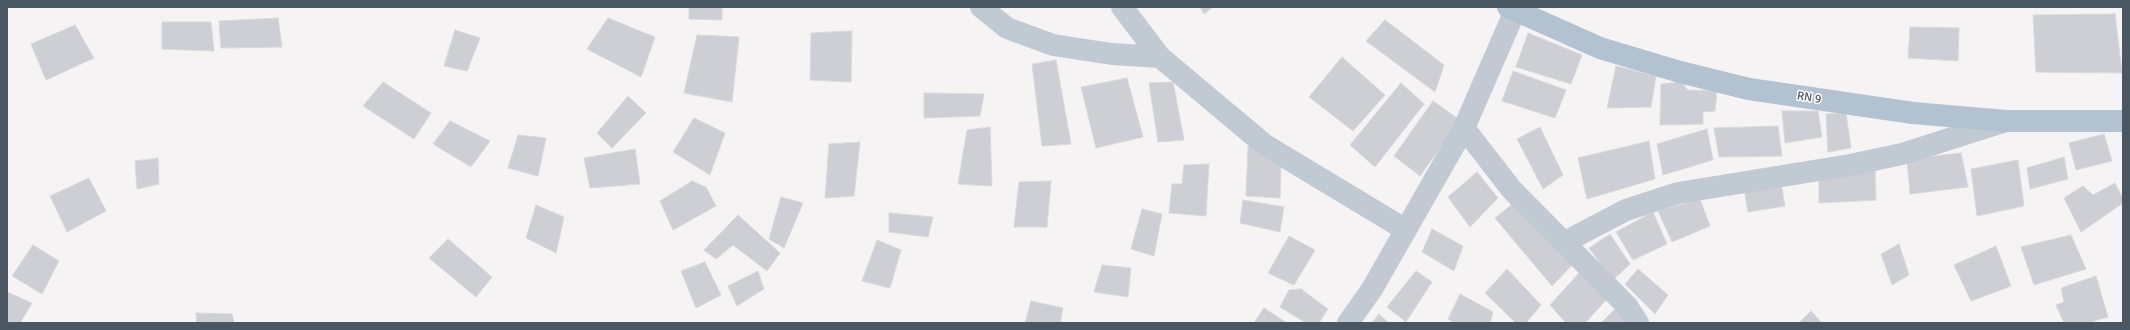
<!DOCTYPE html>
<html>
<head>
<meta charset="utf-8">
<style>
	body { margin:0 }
	#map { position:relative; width:2130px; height:330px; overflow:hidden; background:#f5f3f3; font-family:Signika,sans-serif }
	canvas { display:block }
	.frame { position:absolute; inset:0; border:8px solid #4a5661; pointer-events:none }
</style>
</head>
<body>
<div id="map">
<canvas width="2130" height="330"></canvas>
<div class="frame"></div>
</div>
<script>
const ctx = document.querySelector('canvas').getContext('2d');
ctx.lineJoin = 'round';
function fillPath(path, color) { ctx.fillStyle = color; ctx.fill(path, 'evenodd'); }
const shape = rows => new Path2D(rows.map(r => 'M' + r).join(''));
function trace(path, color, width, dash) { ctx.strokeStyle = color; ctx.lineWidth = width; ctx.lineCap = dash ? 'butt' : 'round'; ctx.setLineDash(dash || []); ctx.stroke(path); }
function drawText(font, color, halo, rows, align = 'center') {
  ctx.font = font + ' Signika,sans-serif'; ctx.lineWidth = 3; ctx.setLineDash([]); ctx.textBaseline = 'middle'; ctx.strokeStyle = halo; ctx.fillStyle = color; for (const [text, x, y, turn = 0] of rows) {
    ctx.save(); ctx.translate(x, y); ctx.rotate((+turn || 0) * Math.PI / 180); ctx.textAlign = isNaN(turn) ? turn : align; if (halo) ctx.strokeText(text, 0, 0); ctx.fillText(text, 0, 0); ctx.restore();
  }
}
const building = shape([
	[689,7,722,7,722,20,689,19,689,7],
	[1200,7,1213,7,1204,14,1200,7],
	[2115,14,2122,73,2036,72,2033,15,2115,14],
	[278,18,282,47,221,48,219,21,278,18],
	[608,18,655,37,641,77,587,49,608,18],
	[1385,20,1444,65,1435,92,1366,41,1385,20],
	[162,22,211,22,214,51,162,49,162,22],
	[75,25,94,58,46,80,31,44,75,25],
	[1910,27,1959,28,1958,61,1908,58,1910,27],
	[455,30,480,38,467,71,444,66,455,30],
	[852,31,851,82,810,80,811,33,852,31],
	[1528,33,1582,55,1571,84,1516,67,1528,33],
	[697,35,739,37,732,102,684,93,697,35],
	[1342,57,1385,95,1353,131,1309,97,1342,57],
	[1056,60,1071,144,1042,146,1032,64,1056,60],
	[1616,66,1656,76,1651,107,1607,108,1616,66],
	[1513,71,1566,90,1555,118,1502,101,1513,71],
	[1127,78,1143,137,1096,148,1081,87,1127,78],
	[383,82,431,113,414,139,363,106,383,82],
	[1173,82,1184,140,1158,142,1149,83,1173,82],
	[1681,82,1688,90,1717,91,1715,111,1703,112,1703,124,1660,125,1661,84,1681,82],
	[1401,83,1424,104,1375,167,1350,145,1401,83],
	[924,93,984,94,980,116,924,118,924,93],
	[628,96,646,113,612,148,597,133,628,96],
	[1433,101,1460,120,1420,176,1394,156,1433,101],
	[1782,111,1818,111,1822,137,1785,143,1782,111],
	[1846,113,1851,148,1828,152,1826,114,1846,113],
	[694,118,725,133,710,175,673,152,694,118],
	[450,121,490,141,471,167,433,144,450,121],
	[1778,126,1782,156,1719,157,1714,128,1778,126],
	[990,127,992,186,958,184,967,130,990,127],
	[1540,127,1563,175,1543,189,1517,139,1540,127],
	[1707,129,1713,160,1663,175,1657,144,1707,129],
	[2104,134,2112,161,2076,170,2069,143,2104,134],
	[518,135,546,138,538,176,508,168,518,135],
	[1649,141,1655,179,1587,199,1578,158,1649,141],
	[860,142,854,196,825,198,829,144,860,142],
	[1256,145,1281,164,1280,198,1246,196,1248,147,1256,145],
	[635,149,640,184,590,188,584,158,635,149],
	[1961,153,1968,187,1910,194,1907,159,1961,153],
	[2064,157,2068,179,2030,189,2027,168,2064,157],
	[158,158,159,184,137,189,135,161,158,158],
	[2018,160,2024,206,1977,216,1971,169,2018,160],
	[1209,164,1206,216,1169,213,1172,184,1182,184,1184,165,1209,164],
	[1875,167,1876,200,1819,203,1819,176,1875,167],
	[1477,172,1498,198,1470,227,1448,197,1477,172],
	[89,178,106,211,67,232,50,196,89,178],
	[692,181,706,187,716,206,673,230,660,201,692,181],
	[1051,181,1047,227,1014,227,1019,182,1051,181],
	[1781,182,1785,206,1748,212,1744,188,1781,182],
	[2115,183,2123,199,2123,203,2081,232,2064,198,2083,186,2093,195,2115,183],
	[781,197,803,203,784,248,769,239,781,197],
	[1700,199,1710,226,1672,242,1658,211,1700,199],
	[1243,200,1284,207,1280,232,1240,223,1243,200],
	[1516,201,1574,263,1552,286,1495,218,1516,201],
	[536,205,564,217,556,253,526,238,536,205],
	[1142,209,1162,214,1154,256,1131,249,1142,209],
	[1653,212,1667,244,1633,260,1616,232,1653,212],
	[889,213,933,217,928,237,889,232,889,213],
	[738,215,780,253,767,271,733,245,716,259,704,250,738,215],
	[1432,229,1463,246,1454,271,1422,252,1432,229],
	[1610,234,1630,264,1613,280,1589,248,1610,234],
	[2071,235,2086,269,2034,285,2021,247,2071,235],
	[1289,236,1315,250,1294,285,1268,273,1289,236],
	[448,239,492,277,476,297,429,258,448,239],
	[877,240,901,250,890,288,862,281,877,240],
	[1899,244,1909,275,1892,285,1881,254,1899,244],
	[33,245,59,261,42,294,12,276,33,245],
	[1996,246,2011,286,1971,301,1954,265,1996,246],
	[705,262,721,295,696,308,681,271,705,262],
	[1102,265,1131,268,1128,297,1094,292,1102,265],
	[1507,269,1541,305,1526,323,1516,323,1485,293,1507,269],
	[1638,269,1668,295,1655,314,1625,284,1638,269],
	[758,271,764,289,737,306,728,286,758,271],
	[1416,271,1432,282,1406,322,1387,307,1416,271],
	[1580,272,1608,298,1585,323,1566,323,1550,305,1580,272],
	[2096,276,2108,317,2087,323,2064,323,2056,305,2064,302,2061,288,2096,276],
	[1301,289,1328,309,1319,323,1306,323,1280,307,1289,290,1301,289],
	[7,292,32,303,20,323,7,323,7,292],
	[1460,294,1493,312,1490,323,1455,323,1448,319,1460,294],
	[1031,301,1063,308,1060,323,1025,323,1031,301],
	[1618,306,1630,323,1601,323,1618,306],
	[1264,308,1287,323,1254,323,1264,308],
	[1811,311,1822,323,1799,323,1811,311],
	[196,313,232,314,234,323,197,323,196,313],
	[1379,314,1389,323,1372,323,1379,314]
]);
fillPath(building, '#cdcfd5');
trace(building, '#d7d9de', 1);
trace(shape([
	[981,7,1007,28,1053,45,1112,54,1160,57],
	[1122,7,1160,57,1265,145,1406,230],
	[1464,128,1512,190,1627,306,1638,323],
	[1563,243,1626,210,1678,193,1850,165,1902,154,2006,121],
	[1348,323,1372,289,1464,128,1515,11]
]), '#c1cad2', 22);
trace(shape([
	[1508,7,1600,48,1680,72,1749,89,1913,113,2006,121,2123,121]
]), '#b3c2d1', 22);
drawText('12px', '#4a5661', '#fff', [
	["RN 9",1809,98,9]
]);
</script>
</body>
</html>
